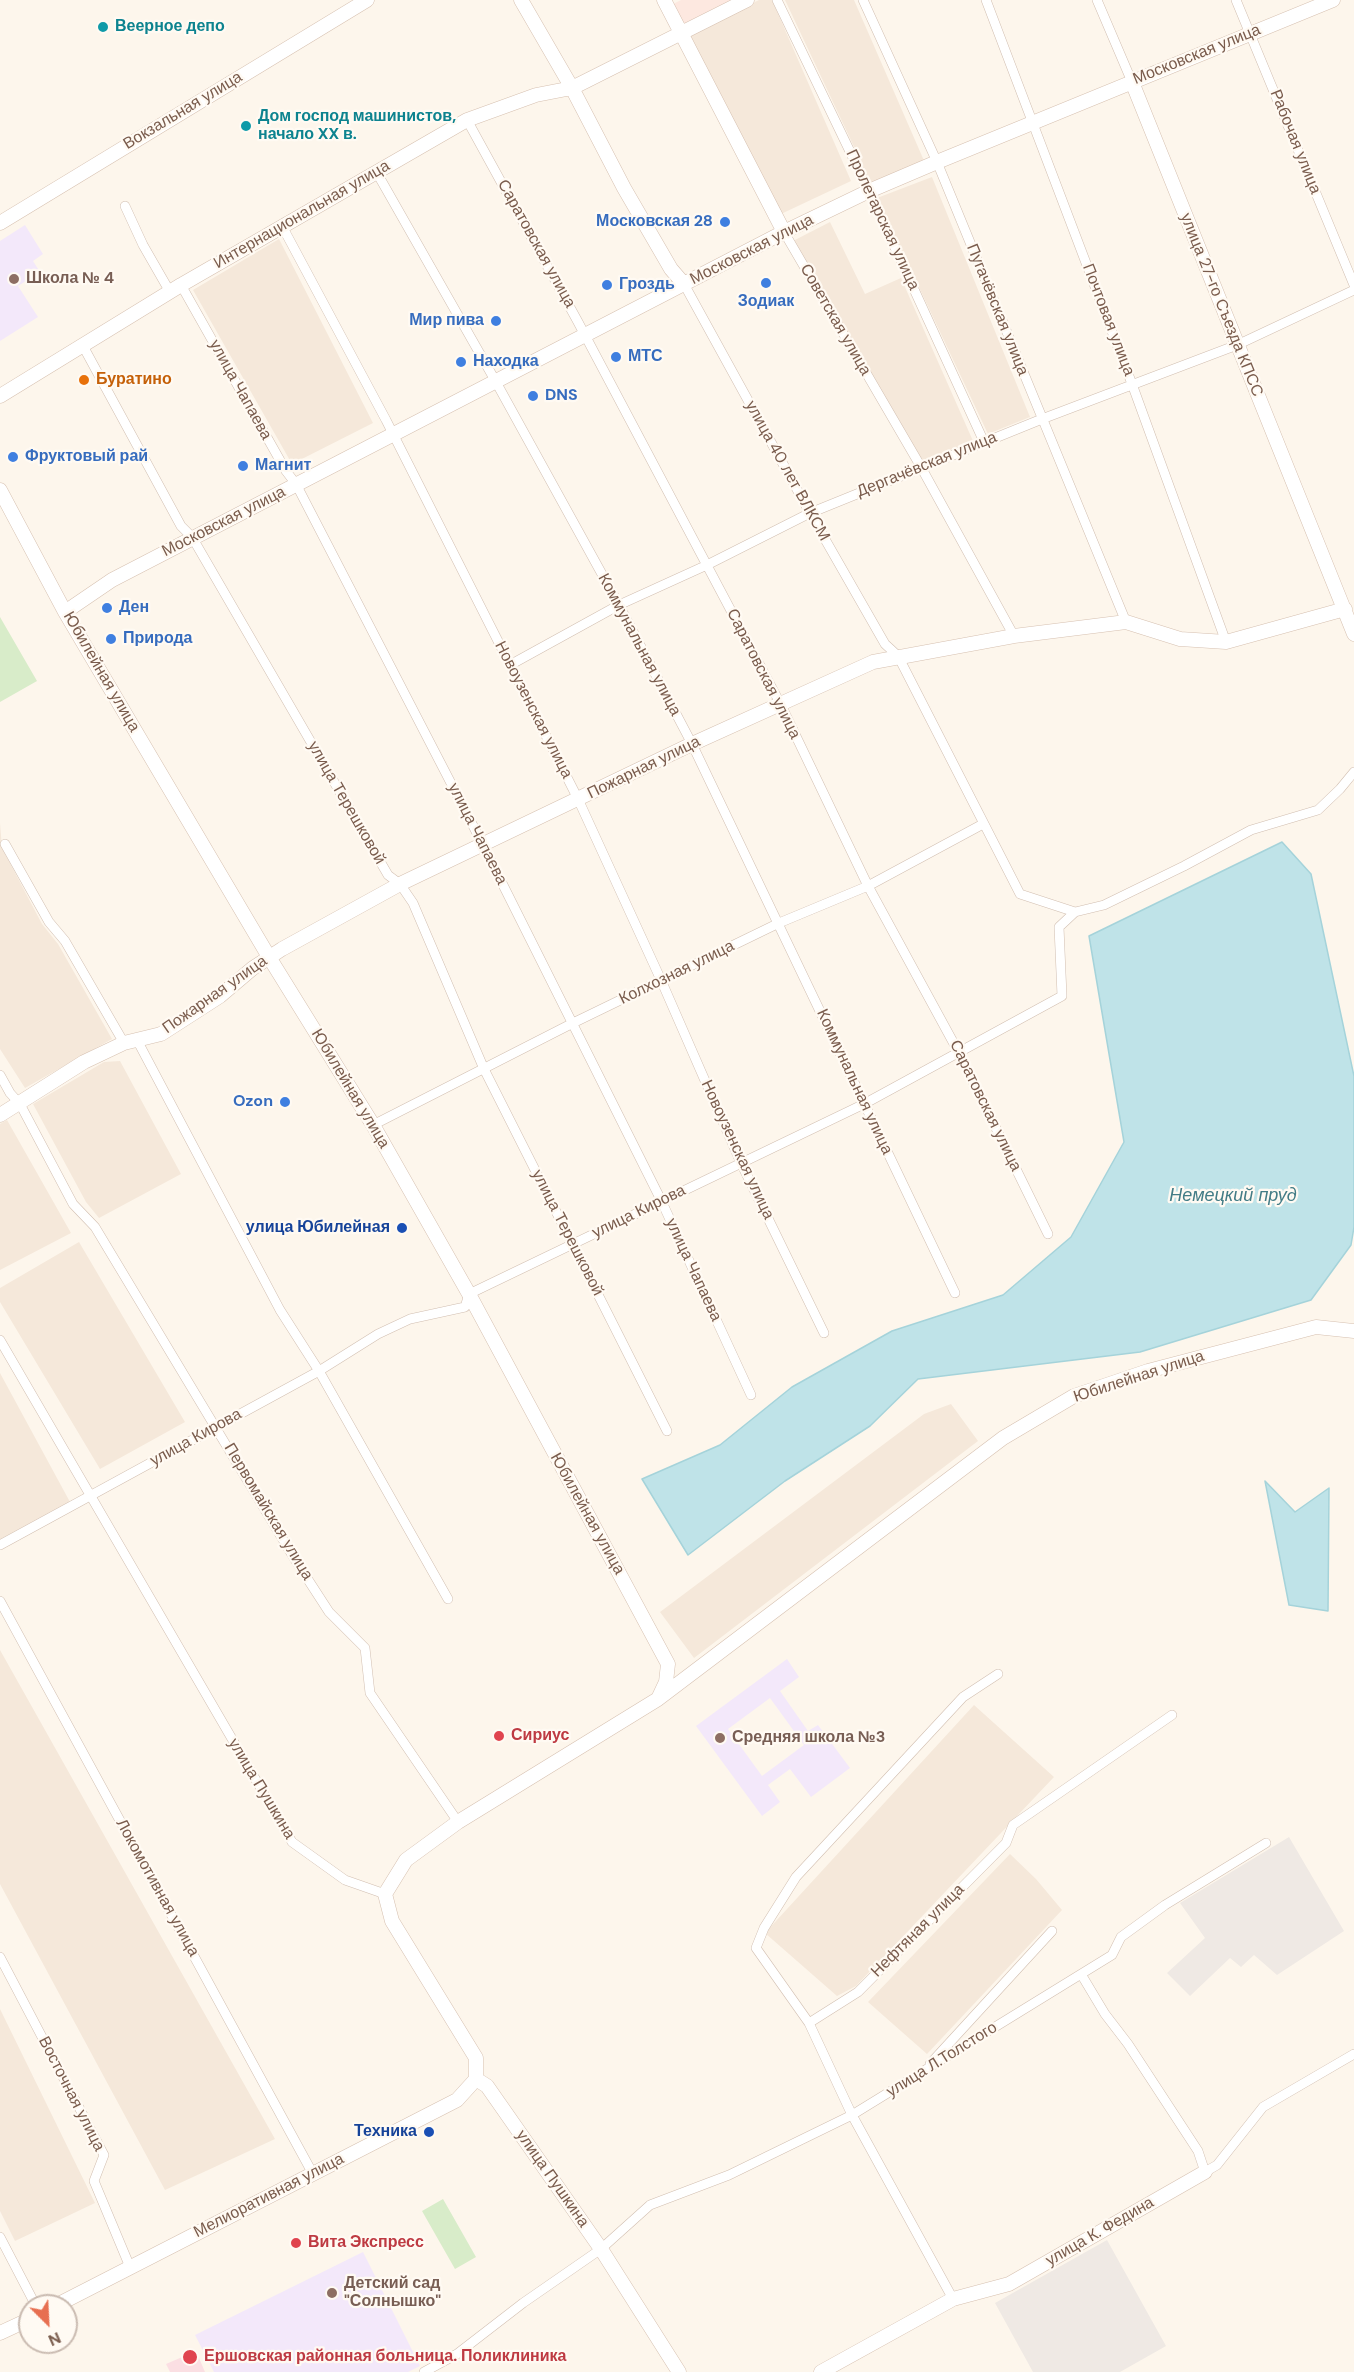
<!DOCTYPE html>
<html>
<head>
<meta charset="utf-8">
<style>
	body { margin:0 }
	#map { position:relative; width:1354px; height:2372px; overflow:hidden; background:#fdf6ec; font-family:"DM Sans",sans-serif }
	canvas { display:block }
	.north { position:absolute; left:18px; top:2294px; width:60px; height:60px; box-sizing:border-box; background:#fffaf3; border:2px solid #cabbb1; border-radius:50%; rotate:156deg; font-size:16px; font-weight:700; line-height:24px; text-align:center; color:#7a5c4d }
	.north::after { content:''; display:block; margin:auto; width:21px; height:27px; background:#e76f51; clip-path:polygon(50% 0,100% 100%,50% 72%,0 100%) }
</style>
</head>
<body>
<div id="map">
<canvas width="1354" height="2372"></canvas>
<div class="north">N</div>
</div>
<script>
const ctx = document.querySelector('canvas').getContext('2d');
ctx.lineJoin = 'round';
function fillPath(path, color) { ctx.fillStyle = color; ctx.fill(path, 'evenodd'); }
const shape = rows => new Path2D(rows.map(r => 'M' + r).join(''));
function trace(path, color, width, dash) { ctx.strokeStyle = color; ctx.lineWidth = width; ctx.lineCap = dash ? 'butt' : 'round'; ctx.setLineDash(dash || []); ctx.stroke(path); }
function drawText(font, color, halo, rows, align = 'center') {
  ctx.font = font + ' "DM Sans",sans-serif'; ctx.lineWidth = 4.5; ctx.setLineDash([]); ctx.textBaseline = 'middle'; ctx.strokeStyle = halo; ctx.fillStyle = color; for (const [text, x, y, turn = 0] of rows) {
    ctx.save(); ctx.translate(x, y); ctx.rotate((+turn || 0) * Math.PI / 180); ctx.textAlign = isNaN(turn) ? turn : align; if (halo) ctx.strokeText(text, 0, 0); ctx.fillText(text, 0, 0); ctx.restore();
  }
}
fillPath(shape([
	[759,0,772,0,851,181,781,214,688,35],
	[785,0,854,0,925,163,872,185],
	[932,177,1030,417,988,434,877,198],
	[830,222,865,294,901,278,973,441,923,462,793,241],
	[279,239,373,423,292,464,193,290],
	[0,823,2,848,42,924,58,944,112,1039,25,1088,0,1049],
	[120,1061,181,1174,99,1218,86,1202,33,1104,104,1062],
	[7,1120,71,1233,0,1270,0,1124],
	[79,1242,185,1422,100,1469,0,1302,0,1288],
	[0,1373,70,1502,0,1541],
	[951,1404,978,1441,694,1658,660,1612,924,1414],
	[0,1650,275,2139,165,2190,0,1884],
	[974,1705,1054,1777,856,1986,837,1996,765,1933],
	[1010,1854,1036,1879,1062,1910,927,2054,868,2002],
	[0,2009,95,2203,15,2241,0,2211]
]), '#f5e8da');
fillPath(shape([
	[681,0,740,0,685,28,673,4]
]), '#fde8e0');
fillPath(shape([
	[1289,1837,1344,1931,1277,1975,1254,1955,1241,1967,1230,1958,1190,1996,1167,1973,1205,1938,1180,1903],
	[1107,2240,1166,2346,1120,2372,1033,2372,995,2303]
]), '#efe9e4');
fillPath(shape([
	[25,225,43,254,33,261,40,272,18,286,38,317,0,341,0,241],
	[787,1659,799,1677,780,1691,808,1731,818,1725,850,1768,811,1797,790,1769,768,1785,780,1802,762,1816,696,1726],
	[770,1698,804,1745,762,1776,728,1729],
	[363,2252,420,2366,408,2372,214,2372,195,2335]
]), '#f3e8fa');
fillPath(shape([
	[196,2351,205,2372,170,2372,166,2364]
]), '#fbdfe3');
fillPath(shape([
	[0,617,37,681,0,702],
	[443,2199,476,2257,455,2269,422,2211]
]), '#d8ecc9');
const water = shape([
	[1282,842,1311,874,1354,1076,1354,1227,1351,1245,1311,1300,1140,1352,918,1379,870,1426,785,1481,688,1555,642,1479,720,1445,792,1387,892,1331,1003,1295,1071,1237,1124,1142,1089,936,1282,842],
	[1265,1481,1295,1512,1329,1488,1328,1611,1289,1605,1265,1481]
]);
fillPath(water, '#bfe3e8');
trace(water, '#a5d3da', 1.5);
const street = shape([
	[777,0,869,191,984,442],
	[863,0,937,162,1126,622],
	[986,0,1132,384,1226,642],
	[1097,0,1132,82],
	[1236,0,1354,285],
	[467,120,578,322,781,705,868,886,959,1053,1048,1234],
	[377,173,496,382,619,605,692,744,955,1293],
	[125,206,143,245,170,292],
	[282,226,386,420,578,799,661,980,741,1163,824,1333],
	[784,232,921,467,1014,636],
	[684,284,810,513,885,644,898,656,1020,894,1075,912],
	[181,285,286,471,296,484,483,845,661,1200,751,1395],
	[83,346,181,526,192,537,388,875,400,884,413,903,484,1069,667,1431],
	[510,665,619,605,707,565,810,513,1042,419,1237,345,1354,290],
	[5,844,49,922,65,941,124,1043],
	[137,1040,280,1310,319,1371,448,1599],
	[0,1075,10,1093,20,1104,73,1204,95,1227,294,1558,329,1612,365,1648,370,1693,458,1822],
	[373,1125,573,1023,779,923,868,886,983,824],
	[0,1340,292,1842,345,1880,385,1894],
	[0,1545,319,1371,378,1334,410,1319,465,1307,469,1294,864,1104,1062,996,1059,927,1075,912,1104,905,1184,866,1251,830,1318,810,1340,789,1354,772],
	[0,1601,313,2174],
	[0,1957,104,2155,94,2181,130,2267],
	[1081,1974,1105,2014,1128,2044,1198,2151,1205,2172,1217,2165,1263,2107,1354,2054],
	[809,2023,858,1992,1006,1843,1013,1825,1172,1715],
	[930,2064,1052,1931],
	[0,2237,36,2306],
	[953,2299,852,2115,809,2023,756,1948,764,1928,796,1877,963,1697,998,1674],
	[424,2372,457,2354,523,2303,601,2249,650,2205,729,2175,852,2115,1112,1955,1121,1937,1165,1905,1266,1843]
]);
const secondary = shape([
	[521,0,572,88,624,188,671,269,684,284],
	[664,0,784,232],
	[1132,82,1354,634],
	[0,223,367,0],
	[0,396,181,285,467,120,536,95,572,88,747,0],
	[0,490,65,612,269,957,373,1125,469,1294,668,1664,666,1682,658,1699],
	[65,612,112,580,784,232,869,191,937,162,1333,0],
	[0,1115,84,1062,124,1043,161,1034,220,996,253,968,282,949,400,884,692,744,873,662,1014,636,1126,622,1180,639,1226,642,1345,609],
	[476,2079,476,2058,392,1921,385,1894,406,1860,458,1822,658,1699,1003,1438,1074,1396,1148,1371,1316,1327,1354,1331],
	[476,2079,487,2086,601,2249,679,2372],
	[55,2306,457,2100,476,2079],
	[0,2333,30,2319],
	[821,2372,953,2299,1009,2284,1205,2172]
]);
trace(street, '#d1beb0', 10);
trace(secondary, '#d6c0b0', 15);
trace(street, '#fff', 9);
trace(secondary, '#fff', 14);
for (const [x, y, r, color] of [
	[103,27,6,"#0f9aa8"],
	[246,126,6,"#0f9aa8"],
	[725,222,6,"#3f7fe0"],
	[14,279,6,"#8d6e63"],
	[766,283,6,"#3f7fe0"],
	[607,285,6,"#3f7fe0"],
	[496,321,6,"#3f7fe0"],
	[616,357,6,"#3f7fe0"],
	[461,362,6,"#3f7fe0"],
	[84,380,6,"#e8710a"],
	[533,396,6,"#3f7fe0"],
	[13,457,6,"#3f7fe0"],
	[243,466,6,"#3f7fe0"],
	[107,608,6,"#3f7fe0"],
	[111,639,6,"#3f7fe0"],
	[285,1102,6,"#3f7fe0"],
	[402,1228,6,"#1a4fb4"],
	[499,1736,6,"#e0444e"],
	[720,1738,6,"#8d6e63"],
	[429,2132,6,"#1a4fb4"],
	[296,2243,6,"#e0444e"],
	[332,2293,6,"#8d6e63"],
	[190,2357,8,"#e0444e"]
]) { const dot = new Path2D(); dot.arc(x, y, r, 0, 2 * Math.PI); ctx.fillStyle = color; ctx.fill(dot); trace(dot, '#fffaf3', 2); }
drawText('bold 16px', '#0d838f', '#fffaf3', [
	["Веерное депо",115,27],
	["Дом господ машинистов,",258,117],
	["начало XX в.",258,135]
], 'left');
drawText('16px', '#7a5c4d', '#fffaf3', [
	["Московская улица",1197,55,-22],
	["Вокзальная улица",183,111,-31],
	["Рабочая улица",1295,142,68],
	["Интернациональная улица",302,215,-30],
	["Пролетарская улица",882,220,65],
	["Саратовская улица",536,244,61],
	["Московская улица",752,250,-27],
	["улица 27-го Съезда КПСС",1221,305,68],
	["Пугачёвская улица",997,310,68],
	["Советская улица",835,320,60],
	["Почтовая улица",1108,320,69],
	["улица Чапаева",240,390,61],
	["Дергачёвская улица",927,465,-22],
	["улица 40 лет ВЛКСМ",787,471,61],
	["Московская улица",224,522,-27],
	["Коммунальная улица",639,645,62],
	["Юбилейная улица",101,672,60],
	["Саратовская улица",763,674,63],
	["Новоузенская улица",533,710,63],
	["Пожарная улица",644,768,-26],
	["улица Терешковой",346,803,60],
	["улица Чапаева",477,834,63],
	["Колхозная улица",677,973,-26],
	["Пожарная улица",215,995,-35],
	["Коммунальная улица",854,1082,65],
	["Юбилейная улица",350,1089,59],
	["Саратовская улица",985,1106,64],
	["Новоузенская улица",737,1150,65],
	["улица Кирова",639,1212,-26],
	["улица Терешковой",567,1233,63],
	["улица Чапаева",693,1270,65],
	["Юбилейная улица",1139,1377,-18],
	["улица Кирова",196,1438,-29],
	["Первомайская улица",268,1512,59],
	["Юбилейная улица",587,1514,61],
	["улица Пушкина",261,1789,59],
	["Локомотивная улица",157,1888,61],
	["Нефтяная улица",918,1931,-45],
	["улица Л.Толстого",942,2060,-32],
	["Восточная улица",71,2094,63],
	["улица Пушкина",552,2179,55],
	["Мелиоративная улица",269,2196,-27],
	["улица К. Федина",1100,2232,-30]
]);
drawText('bold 16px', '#366cbe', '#fffaf3', [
	["Московская 28",713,222,"right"],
	["Гроздь",619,285],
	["Зодиак",766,302,"center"],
	["Мир пива",484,321,"right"],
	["МТС",628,357],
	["Находка",473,362],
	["DNS",545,396],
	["Фруктовый рай",25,457],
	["Магнит",255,466],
	["Ден",119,608],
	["Природа",123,639],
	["Ozon",273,1102,"right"]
], 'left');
drawText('bold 16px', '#785e54', '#fffaf3', [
	["Школа № 4",26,279],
	["Средняя школа №3",732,1738],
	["Детский сад",344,2284],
	["\"Солнышко\"",344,2302]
], 'left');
drawText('bold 16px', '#c56008', '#fffaf3', [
	["Буратино",96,380]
], 'left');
drawText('bold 16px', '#164399', '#fffaf3', [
	["улица Юбилейная",390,1228],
	["Техника",417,2132]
], 'right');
drawText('bold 16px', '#be3a42', '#fffaf3', [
	["Сириус",511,1736],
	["Вита Экспресс",308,2243],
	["Ершовская районная больница. Поликлиника",204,2357]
], 'left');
drawText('italic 18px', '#437c86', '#fffaf3', [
	["Немецкий пруд",1233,1196]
]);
</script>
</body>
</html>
